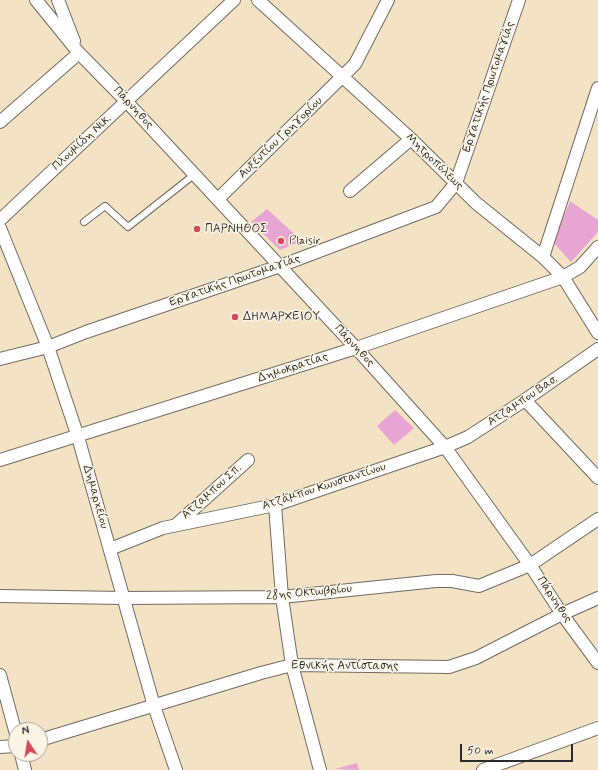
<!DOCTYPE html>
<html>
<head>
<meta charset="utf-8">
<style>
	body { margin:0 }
	#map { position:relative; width:598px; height:770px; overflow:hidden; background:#f3e2c4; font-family:Mynerve,sans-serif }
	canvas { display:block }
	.north { position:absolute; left:8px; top:722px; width:40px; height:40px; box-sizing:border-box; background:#fcf5e5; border:1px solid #a8a49b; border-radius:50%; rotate:348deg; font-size:11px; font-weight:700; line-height:16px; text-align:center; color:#2b2b2b }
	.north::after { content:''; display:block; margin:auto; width:14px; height:18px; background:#d1495b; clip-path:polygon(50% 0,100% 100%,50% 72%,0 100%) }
	.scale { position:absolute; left:460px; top:744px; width:113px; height:18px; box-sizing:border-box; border:2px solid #2b2b2b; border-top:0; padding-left:5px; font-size:12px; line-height:14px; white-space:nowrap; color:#2b2b2b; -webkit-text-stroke:3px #fcf5e5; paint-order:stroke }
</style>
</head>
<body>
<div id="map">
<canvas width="598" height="770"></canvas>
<div class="north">N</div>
<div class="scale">50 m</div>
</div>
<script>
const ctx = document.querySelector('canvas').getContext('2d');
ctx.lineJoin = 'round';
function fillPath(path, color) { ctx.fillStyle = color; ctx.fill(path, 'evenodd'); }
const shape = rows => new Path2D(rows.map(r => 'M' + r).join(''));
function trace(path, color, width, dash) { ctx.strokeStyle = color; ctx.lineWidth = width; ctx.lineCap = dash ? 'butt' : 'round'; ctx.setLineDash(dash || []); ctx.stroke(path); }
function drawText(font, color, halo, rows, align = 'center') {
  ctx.font = font + ' Mynerve,sans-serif'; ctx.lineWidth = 3; ctx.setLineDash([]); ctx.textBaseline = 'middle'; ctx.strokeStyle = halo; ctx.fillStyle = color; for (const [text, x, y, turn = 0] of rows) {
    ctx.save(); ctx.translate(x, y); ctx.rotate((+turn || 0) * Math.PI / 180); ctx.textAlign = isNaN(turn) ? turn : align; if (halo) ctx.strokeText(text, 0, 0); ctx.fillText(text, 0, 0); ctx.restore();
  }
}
fillPath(shape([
	[570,201,598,220,598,232,571,262,553,242],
	[267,209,302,241,280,250,251,222],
	[395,410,414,428,394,445,377,426],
	[357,763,359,770,335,769]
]), '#e6a5d2');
const lane = shape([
	[84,222,105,206,128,227,195,174]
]);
const street = shape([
	[36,0,79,53,126,101,356,348,445,447,530,565,562,614,598,663],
	[58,0,74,41],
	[258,0,411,139,476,203,543,257,563,277,598,333],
	[0,122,79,53],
	[350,191,411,139],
	[218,199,355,64,388,0],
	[0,220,234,0],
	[0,228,48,347,78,437,154,706,176,770],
	[543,257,598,88],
	[0,359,48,347,86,332,280,266,436,207,456,183,519,0],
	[525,400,598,478],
	[0,460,356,348,563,277,580,267,598,247],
	[275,505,282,597,292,665,320,770],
	[177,524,248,460],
	[110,549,163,528,275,505,445,447,468,437,525,400,598,349],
	[0,596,123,598,282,597,436,581,452,581,479,586,530,565,598,519],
	[0,675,16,734],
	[40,740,261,673,292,665,449,667,476,658,562,614,598,598],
	[0,747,16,746],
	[21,754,25,770],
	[483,770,598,728]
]);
trace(lane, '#716b61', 8);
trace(street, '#716b61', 14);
trace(lane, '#fff', 6);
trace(street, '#fff', 12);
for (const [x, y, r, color] of [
	[197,229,4,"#d1495b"],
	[281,241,4,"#d1495b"],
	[235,317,4,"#d1495b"]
]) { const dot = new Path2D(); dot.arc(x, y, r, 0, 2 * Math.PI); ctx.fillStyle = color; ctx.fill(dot); trace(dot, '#fcf5e5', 1.5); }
drawText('12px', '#2b2b2b', '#fcf5e5', [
	["Εργατικής Πρωτομαγιάς",489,87,-71],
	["Πάρνηθος",133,108,47],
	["Αυξεντίου Γρηγορίου",281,138,-44],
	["Πλουμίδη Νικ.",82,143,-43],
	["Μητροπόλεως",434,162,44],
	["Εργατικής Πρωτομαγιάς",235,281,-19],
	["Πάρνηθος",354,346,47],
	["Δημοκρατίας",293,368,-18],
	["Ατζαμπου Βασ.",523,401,-34],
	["Ατζάμπου Κωνσταντίνου",324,487,-18],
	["Ατζαμπου Σπ.",212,492,-42],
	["Δημαρχείου",95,497,74],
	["28ης Οκτωβρίου",309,593,-5],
	["Πάρνηθος",554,600,56],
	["Εθνικής Αντίστασης",345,666]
]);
drawText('12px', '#2b2b2b', '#fcf5e5', [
	["ΠΑΡΝΗΘΟΣ",205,229],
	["Plaisir",289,241],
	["ΔΗΜΑΡΧΕΙΟΥ",243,317]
], 'left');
</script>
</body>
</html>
